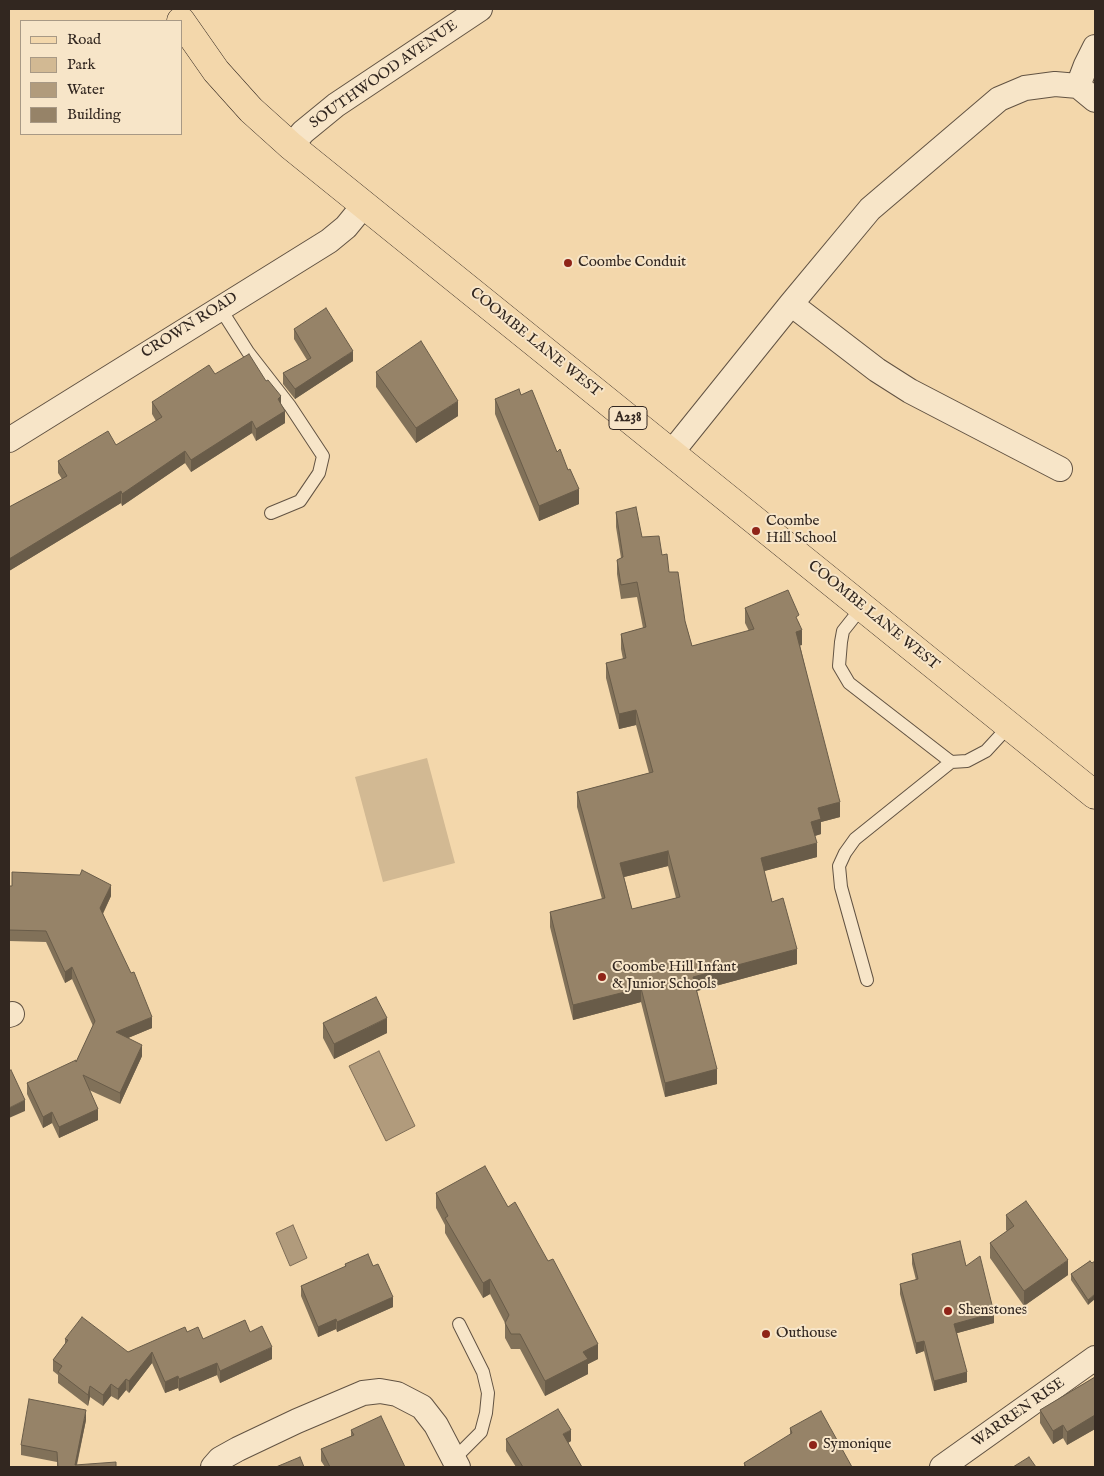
<!DOCTYPE html>
<html>
<head>
<meta charset="utf-8">
<style>
	body { margin:0 }
	#map { position:relative; width:1104px; height:1476px; overflow:hidden; background:#f3d7ab; font-family:"IM FELL English",serif }
	canvas { display:block }
	.frame { position:absolute; inset:0; border:10px solid #322720; pointer-events:none }
	.legend { position:absolute; left:20px; top:20px; width:162px; height:115px; box-sizing:border-box; background:#f7e5c8; border:1px solid #a89985; margin:0; padding:6px 9px; list-style:none; font-size:15px; color:#322720 }
	.legend li { display:flex; align-items:center; gap:10px; height:25px }
	.legend b { width:25px; border:1px solid #a89985 }
</style>
</head>
<body>
<div id="map">
<canvas width="1104" height="1476"></canvas>
<div class="frame"></div>
<ul class="legend">
<li><b style="height:6px;background:#f3d7ab"></b>Road</li>
<li><b style="height:14px;background:#d2b993"></b>Park</li>
<li><b style="height:14px;background:#b19b7c"></b>Water</li>
<li><b style="height:14px;background:#968368"></b>Building</li>
</ul>
</div>
<script>
const ctx = document.querySelector('canvas').getContext('2d');
ctx.lineJoin = 'round';
function fillPath(path, color) { ctx.fillStyle = color; ctx.fill(path, 'evenodd'); }
const shape = rows => new Path2D(rows.map(r => 'M' + r).join(''));
function trace(path, color, width, dash) { ctx.strokeStyle = color; ctx.lineWidth = width; ctx.lineCap = dash ? 'butt' : 'round'; ctx.setLineDash(dash || []); ctx.stroke(path); }
function drawText(font, color, halo, rows, align = 'center') {
  ctx.font = font + ' "IM FELL English",serif'; ctx.lineWidth = 4; ctx.setLineDash([]); ctx.textBaseline = 'middle'; ctx.strokeStyle = halo; ctx.fillStyle = color; for (const [text, x, y, turn = 0] of rows) {
    ctx.save(); ctx.translate(x, y); ctx.rotate((+turn || 0) * Math.PI / 180); ctx.textAlign = isNaN(turn) ? turn : align; if (halo) ctx.strokeText(text, 0, 0); ctx.fillText(text, 0, 0); ctx.restore();
  }
}
fillPath(shape([
	[427,758,455,863,383,882,355,777]
]), '#d2b993');
const water = shape([
	[379,1051,415,1126,386,1141,349,1066,379,1051],
	[293,1225,307,1258,290,1266,276,1233,293,1225]
]);
fillPath(water, '#b19b7c');
trace(water, '#7e6d57', 1);
const service = shape([
	[220,308,248,352,290,406,323,456,319,473,300,501,271,513],
	[862,607,843,631,841,642,839,666,849,683,951,762,967,761,986,751,1009,726],
	[867,980,841,887,839,866,845,853,855,839,951,762],
	[454,1459,481,1432,486,1413,488,1393,483,1372,459,1324]
]);
const minor = shape([
	[1078,86,1086,65,1095,47],
	[291,146,303,132,336,105,480,9],
	[791,304,877,370,910,391,1060,469],
	[9,440,329,241,346,227,364,205],
	[672,452,791,304,870,209,999,99,1025,88,1055,84,1078,86,1095,100],
	[9,1015,12,1014],
	[213,1467,220,1459,238,1449,297,1421,363,1393,380,1391,397,1394,422,1407,436,1425,458,1467],
	[942,1467,1095,1358]
]);
const primary = shape([
	[181,21,216,71,251,110,291,146,1095,795]
]);
trace(service, '#625343', 14);
trace(minor, '#625343', 26);
trace(primary, '#322720', 29);
trace(service, '#f7e5c8', 12);
trace(minor, '#f7e5c8', 24);
trace(primary, '#f3d7ab', 28);
fillPath(shape([
	[294,329,353,361,295,399,283,384,283,373,307,360,294,339],
	[376,372,458,416,416,443,376,387],
	[215,374,281,404,285,423,256,441,252,433,191,472,185,463,122,506,121,503,9,571,9,507,62,479,58,473,58,461,116,445,156,421,152,414,152,402],
	[521,395,568,470,579,504,539,521,495,414,495,399],
	[616,512,642,537,662,555,669,572,685,621,692,646,749,631,745,623,745,608,799,622,802,645,800,645,840,817,821,822,821,834,815,836,817,857,764,871,772,902,797,964,697,991,717,1084,665,1097,641,1002,573,1020,550,927,550,912,602,899,577,807,577,792,649,773,636,725,619,729,606,678,606,663,623,659,621,649,621,634,643,628,637,597,621,599,617,574,617,560,621,558,616,527],
	[668,866,676,898,632,909,624,877],
	[9,886,111,896,103,914,152,1028,128,1038,142,1056,120,1104,89,1090,98,1120,59,1138,52,1123,43,1128,27,1094,27,1083,76,1062,93,1026,72,979,65,983,46,942,9,941],
	[323,1023,387,1033,334,1059,323,1038],
	[436,1193,508,1207,598,1359,588,1364,588,1374,545,1396,520,1349,511,1349,505,1338,505,1323,490,1294,483,1298,445,1233,445,1225,436,1208],
	[1006,1215,1068,1275,1024,1306,990,1258,990,1243,1007,1231,1006,1230],
	[912,1254,966,1266,994,1323,957,1333,967,1382,934,1391,924,1351,916,1354,900,1294,900,1284,916,1280,912,1264],
	[1090,1261,1088,1305,1071,1280,1071,1274],
	[345,1264,373,1266,393,1307,337,1332,336,1329,318,1337,301,1296,301,1286,345,1267],
	[187,1332,203,1339,250,1332,272,1359,220,1383,217,1375,179,1391,178,1388,165,1393,152,1363,129,1393,126,1390,118,1400,111,1396,103,1406,90,1397,88,1406,58,1383,58,1375,53,1371,53,1360,65,1344,65,1339,128,1352],
	[1095,1377,1095,1429,1067,1445,1063,1438,1053,1444,1040,1423,1040,1410],
	[86,1420,77,1465,116,1467,57,1467,57,1462,21,1455,21,1445],
	[790,1428,852,1467,744,1467,744,1463,790,1435],
	[351,1430,405,1467,325,1467,321,1461,321,1449,351,1436],
	[506,1439,571,1441,568,1443,582,1467,516,1467,506,1451]
]), '#817159');
fillPath(shape([
	[353,351,353,361,295,399,295,389],
	[281,396,281,408,278,399],
	[458,401,458,416,416,443,416,428],
	[285,411,285,423,256,441,256,429],
	[252,421,252,433,191,472,191,460],
	[185,451,185,463,122,506,122,494],
	[579,489,579,504,539,521,539,506],
	[121,491,121,503,9,571,9,559],
	[802,630,802,645,796,647,796,632],
	[636,710,636,725,619,729,619,714],
	[840,802,840,817,821,822,821,834,811,837,811,822,818,808],
	[817,843,817,857,761,872,761,858],
	[668,851,668,866,620,878,620,863],
	[111,885,111,896,100,919,100,908],
	[797,949,797,964,693,992,693,977],
	[72,967,72,979,65,983,65,972],
	[641,988,641,1002,573,1020,573,1005],
	[152,1017,152,1028,116,1043,116,1032],
	[387,1018,387,1033,334,1059,334,1044],
	[142,1045,142,1056,120,1104,120,1093],
	[717,1069,717,1084,665,1097,665,1083],
	[25,1100,25,1111,9,1118,9,1108],
	[98,1109,98,1120,59,1138,59,1127],
	[52,1112,52,1123,43,1128,43,1117],
	[1068,1260,1068,1275,1024,1306,1024,1291],
	[490,1279,490,1294,483,1298,483,1283],
	[1095,1294,1095,1299,1088,1305,1088,1300],
	[393,1297,393,1307,337,1332,337,1322],
	[994,1313,994,1323,954,1334,954,1324],
	[336,1319,336,1329,318,1337,318,1327],
	[924,1341,924,1351,916,1354,916,1343],
	[598,1344,598,1359,588,1364,588,1374,545,1396,545,1381,583,1352],
	[272,1347,272,1359,220,1383,220,1371],
	[152,1352,152,1363,129,1393,129,1381],
	[217,1363,217,1375,179,1391,179,1379],
	[967,1372,967,1382,934,1391,934,1381],
	[178,1376,178,1388,165,1393,165,1382],
	[126,1379,126,1390,118,1400,118,1389],
	[111,1384,111,1396,103,1406,103,1395],
	[90,1386,90,1397,88,1406,88,1395],
	[86,1410,86,1420,76,1467,75,1465],
	[1095,1415,1095,1429,1067,1445,1067,1432],
	[1063,1425,1063,1438,1053,1444,1053,1431],
	[571,1430,571,1441,563,1446,563,1434]
]), '#695c49');
const building = shape([
	[326,308,353,351,295,389,283,373,311,358,294,329,326,308],
	[421,341,458,401,416,428,376,372,421,341],
	[249,354,266,381,268,380,281,396,278,399,285,411,256,429,252,421,191,460,185,451,122,494,121,491,9,559,9,507,67,476,58,461,108,431,116,445,162,417,152,402,209,365,215,374,249,354],
	[519,389,521,395,532,390,557,452,560,449,568,470,570,469,579,489,539,506,495,399,519,389],
	[636,507,642,537,659,536,662,555,667,554,669,572,678,572,685,621,692,646,754,629,745,608,788,590,799,615,796,617,802,630,796,632,840,802,818,808,821,819,811,822,817,843,761,858,772,902,783,898,797,949,693,977,717,1069,665,1083,641,988,573,1005,550,912,605,898,577,792,653,772,636,710,619,714,606,663,626,658,621,634,646,627,637,582,621,585,617,560,623,557,616,512,636,507],
	[668,851,680,897,632,909,620,863,668,851],
	[82,870,111,885,100,908,131,973,134,972,152,1017,116,1032,142,1045,120,1093,83,1075,98,1109,59,1127,52,1112,43,1117,27,1083,76,1060,76,1062,95,1021,72,967,65,972,46,931,9,930,9,886,12,886,12,872,80,875,82,870],
	[376,997,387,1018,334,1044,323,1023,376,997],
	[11,1070,25,1100,9,1108,9,1071,11,1070],
	[485,1166,508,1207,515,1202,548,1261,553,1259,598,1344,583,1352,588,1359,545,1381,520,1334,511,1334,505,1323,509,1315,490,1279,483,1283,445,1218,448,1216,436,1193,485,1166],
	[1026,1201,1068,1260,1024,1291,990,1243,1014,1226,1006,1215,1026,1201],
	[960,1241,966,1266,980,1256,994,1313,954,1324,967,1372,934,1381,924,1341,916,1343,900,1284,918,1279,912,1254,960,1241],
	[368,1254,373,1266,378,1264,393,1297,337,1322,336,1319,318,1327,301,1286,346,1266,345,1264,368,1254],
	[1090,1261,1092,1263,1095,1261,1095,1294,1088,1300,1071,1274,1090,1261],
	[82,1317,128,1352,185,1327,187,1332,198,1327,203,1339,245,1320,250,1332,262,1326,272,1347,220,1371,217,1363,179,1379,178,1376,165,1382,152,1352,129,1381,126,1379,118,1389,111,1384,103,1395,90,1386,88,1395,58,1372,62,1366,53,1360,68,1340,65,1339,82,1317],
	[1095,1377,1095,1415,1067,1432,1063,1425,1053,1431,1040,1410,1095,1377],
	[29,1399,86,1410,75,1465,116,1462,116,1467,58,1467,57,1452,21,1445,29,1399],
	[558,1409,571,1430,563,1434,582,1467,523,1467,506,1439,558,1409],
	[821,1411,852,1467,746,1467,744,1463,792,1433,790,1428,821,1411],
	[381,1416,405,1467,330,1467,321,1449,354,1435,351,1430,381,1416],
	[300,1457,304,1467,276,1467,300,1457],
	[1029,1457,1036,1467,1013,1467,1029,1457]
]);
fillPath(building, '#968368');
trace(building, '#695c49', 1);
for (const [x, y, r, color] of [
	[568,263,5,"#8f2418"],
	[756,531,5,"#8f2418"],
	[602,977,5,"#8f2418"],
	[948,1311,5,"#8f2418"],
	[766,1334,5,"#8f2418"],
	[813,1445,5,"#8f2418"]
]) { const dot = new Path2D(); dot.arc(x, y, r, 0, 2 * Math.PI); ctx.fillStyle = color; ctx.fill(dot); trace(dot, '#f7e5c8', 2); }
for (const [x, y, w] of [
	[628,418,38]
]) { const box = new Path2D(); box.roundRect(x - w / 2, y - 11.5, w, 23, 4); ctx.fillStyle = '#f7e5c8'; ctx.fill(box); trace(box, '#322720', 1); }
drawText('bold 14px', '#322720', null, [
	["A238",628,418]
]);
drawText('15px', '#322720', '#f7e5c8', [
	["SOUTHWOOD AVENUE",384,75,-35],
	["CROWN ROAD",190,326,-32],
	["COOMBE LANE WEST",535,343,39],
	["COOMBE LANE WEST",873,616,39],
	["WARREN RISE",1019,1413,-35]
]);
drawText('15px', '#322720', '#f7e5c8', [
	["Coombe Conduit",578,263],
	["Coombe",766,522],
	["Hill School",766,539],
	["Coombe Hill Infant",612,968],
	["& Junior Schools",612,985],
	["Shenstones",958,1311],
	["Outhouse",776,1334],
	["Symonique",823,1445]
], 'left');
</script>
</body>
</html>
